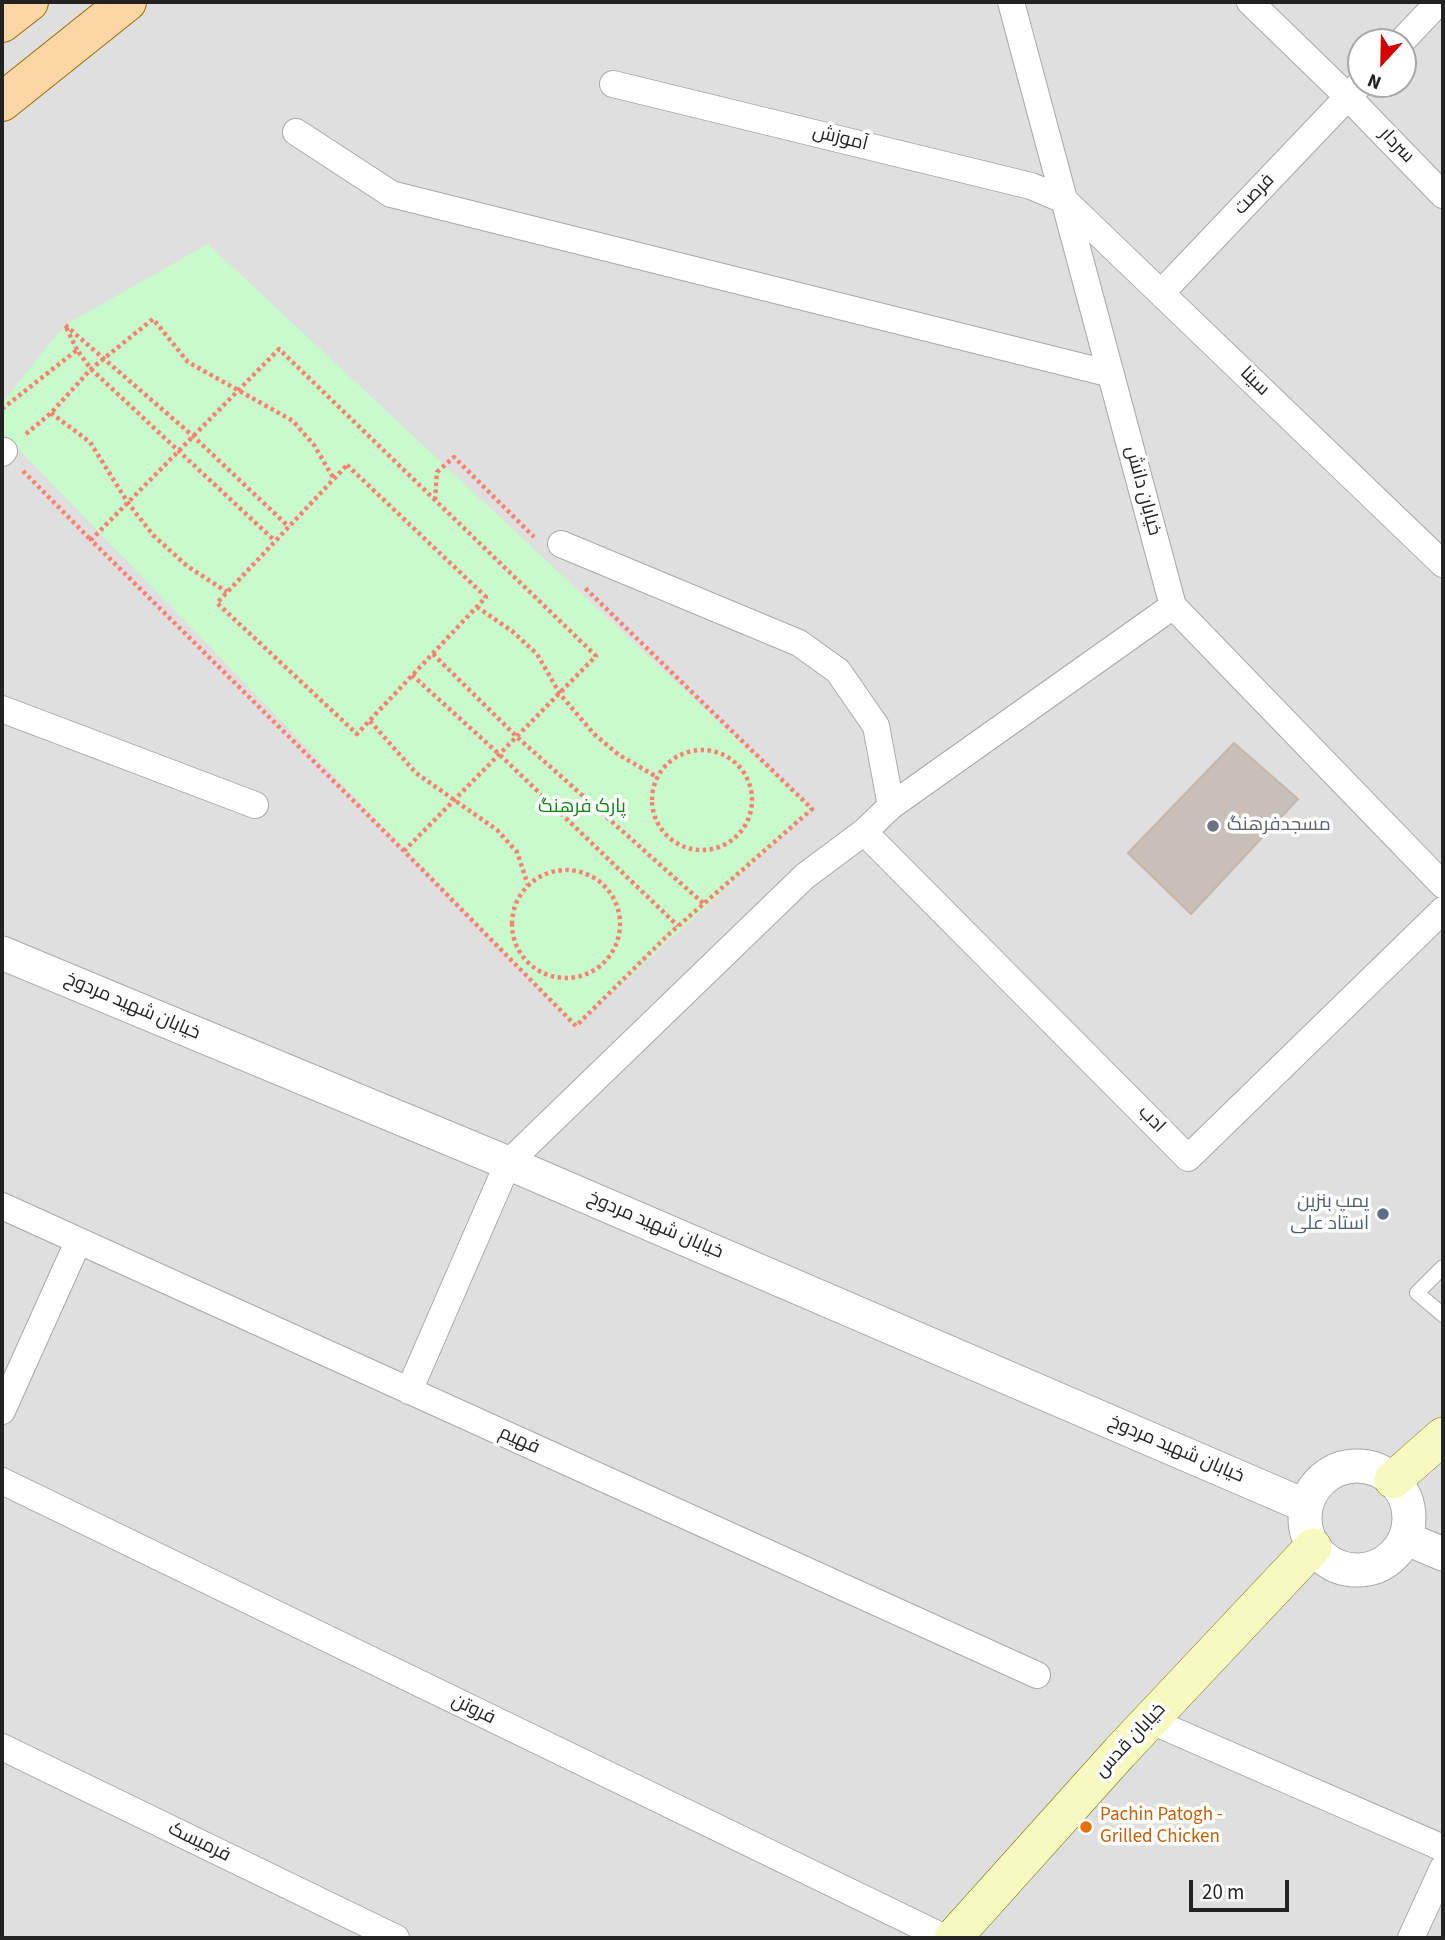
<!DOCTYPE html>
<html>
<head>
<meta charset="utf-8">
<style>
	body { margin:0 }
	#map { position:relative; width:1445px; height:1940px; overflow:hidden; background:#f2efe9; font-family:"Source Sans 3",sans-serif }
	canvas { display:block }
	.frame { position:absolute; inset:0; border:4px solid #222; pointer-events:none }
	.north { position:absolute; left:1347px; top:28px; width:70px; height:70px; box-sizing:border-box; background:#fff; border:2px solid #a7a7a7; border-radius:50%; rotate:202deg; font-size:19px; font-weight:700; line-height:28px; text-align:center; color:#222 }
	.north::after { content:''; display:block; margin:auto; width:24px; height:32px; background:#d40000; clip-path:polygon(50% 0,100% 100%,50% 72%,0 100%) }
	.scale { position:absolute; left:1189px; top:1880px; width:100px; height:32px; box-sizing:border-box; border:4px solid #222; border-top:0; padding-left:9px; font-size:21px; line-height:24px; white-space:nowrap; color:#222; -webkit-text-stroke:5px #fff; paint-order:stroke }
</style>
</head>
<body>
<div id="map">
<canvas width="1445" height="1940"></canvas>
<div class="frame"></div>
<div class="north">N</div>
<div class="scale">20 m</div>
</div>
<script>
const ctx = document.querySelector('canvas').getContext('2d');
ctx.lineJoin = 'round';
function fillPath(path, color) { ctx.fillStyle = color; ctx.fill(path, 'evenodd'); }
const shape = rows => new Path2D(rows.map(r => 'M' + r).join(''));
function trace(path, color, width, dash) { ctx.strokeStyle = color; ctx.lineWidth = width; ctx.lineCap = dash ? 'butt' : 'round'; ctx.setLineDash(dash || []); ctx.stroke(path); }
function drawText(font, color, halo, rows, align = 'center') {
  ctx.font = font + ' "Source Sans 3",Cairo,sans-serif'; ctx.lineWidth = 7; ctx.setLineDash([]); ctx.textBaseline = 'middle'; ctx.strokeStyle = halo; ctx.fillStyle = color; for (const [text, x, y, turn = 0] of rows) {
    ctx.save(); ctx.translate(x, y); ctx.rotate((+turn || 0) * Math.PI / 180); ctx.textAlign = isNaN(turn) ? turn : align; if (halo) ctx.strokeText(text, 0, 0); ctx.fillText(text, 0, 0); ctx.restore();
  }
}
fillPath(shape([
	[2,2,1443,2,1443,1938,2,1938],
	[1361,42,1403,42,1403,84,1361,84]
]), '#e0dfdf');
fillPath(shape([
	[208,244,812,809,576,1026,2,432,2,403,65,325]
]), '#c8facc');
const building = shape([
	[1234,743,1298,799,1191,914,1128,853,1234,743]
]);
fillPath(building, '#c7bfb8');
trace(building, '#c4b6ab', 2);
const service = shape([
	[1443,1267,1417,1293,1443,1315]
]);
const minor = shape([
	[1011,2,1173,606,1443,885],
	[1250,2,1348,97,1443,195],
	[1401,42,1439,2],
	[613,84,1031,186,1064,200,1443,564],
	[296,132,391,194,1111,374],
	[1161,293,1361,83],
	[2,453,4,451],
	[561,544,799,643,838,671,876,726,891,806],
	[2,709,255,805],
	[864,832,1188,1158,1443,910],
	[2,1206,1037,1675],
	[409,1391,508,1163,805,876,864,832,891,806,1173,606],
	[2,1411,78,1242],
	[2,1481,945,1938],
	[1149,1720,1443,1848],
	[2,1747,396,1938],
	[1411,1938,1443,1868]
]);
const tertiary = shape([
	[2,953,508,1163,1306,1506],
	'1305 1518a52 52 0 1 1 104 0a52 52 0 1 1-104 0Z',
	[1405,1538,1443,1554]
]);
const secondary = shape([
	[1393,1480,1443,1436],
	[953,1938,1120,1752,1313,1547]
]);
const primary = shape([
	[2,23,29,2],
	[2,102,127,2]
]);
trace(service, '#a9a9a9', 16);
trace(minor, '#a9a9a9', 28);
trace(tertiary, '#a9a9a9', 35);
trace(secondary, '#707d05', 38);
trace(primary, '#a06b00', 40);
trace(shape([
	[77,350,65,325,193,436,289,527],
	[2,409,77,350,91,369,275,541],
	[51,413,90,442,128,503,153,535,187,566,227,592],
	[26,434,51,413,91,369,153,319,188,362,293,421,314,445,334,479],
	[347,465,486,597,357,734,217,603,347,465],
	[23,471,91,540],
	[435,500,437,472,454,457,534,537],
	[477,607,512,631,537,654,560,694,594,734,619,755,657,777],
	[433,654,517,737,704,904],
	[412,675,500,755,678,926],
	[370,721,416,773,497,830,517,852,528,885],
	'652 800a50 50 0 1 1 100 0a50 50 0 1 1-100 0Z',
	[404,851,596,656,279,349,91,540,404,851,576,1026,668,935,812,809,585,588],
	'512 924a54 54 0 1 1 108 0a54 54 0 1 1-108 0Z'
]), '#fa8072', 4.5, [3.5, 3.5]);
trace(service, '#fff', 14);
trace(minor, '#fff', 26);
trace(tertiary, '#fff', 33);
trace(secondary, '#f7fabf', 37);
trace(primary, '#fcd6a4', 38);
for (const [x, y, r, color] of [
	[1213,826,7,"#6b7280"],
	[1383,1214,7,"#5c6f8a"],
	[1086,1827,7,"#e8710a"]
]) { const dot = new Path2D(); dot.arc(x, y, r, 0, 2 * Math.PI); ctx.fillStyle = color; ctx.fill(dot); trace(dot, '#fff', 2.5); }
drawText('19px', '#222', '#fff', [
	["آموزش",840,139,14],
	["سردار",1396,146,46],
	["فرصت",1255,195,-46],
	["سینا",1254,382,44],
	["خیابان دانش",1142,491,75],
	["خیابان شهید مردوخ",132,1007,23],
	["ادب",1151,1120,45],
	["خیابان شهید مردوخ",655,1226,23],
	["فهیم",519,1441,24],
	["خیابان شهید مردوخ",1176,1450,23],
	["فروتن",473,1710,26],
	["خیابان قدس",1131,1741,-47],
	["فرمیسک",199,1843,26]
]);
drawText('19px', '#0c8416', '#fff', [
	["پارک فرهنگ",582,808]
]);
drawText('19px', '#5b616d', '#fff', [
	["مسجدفرهنگ",1227,826]
], 'left');
drawText('19px', '#4e5e75', '#fff', [
	["پمپ بنزین",1369,1203],
	["استاد علی",1369,1225]
], 'right');
drawText('19px', '#c56008', '#fff', [
	["Pachin Patogh -",1100,1816],
	["Grilled Chicken",1100,1838]
], 'left');
</script>
</body>
</html>
